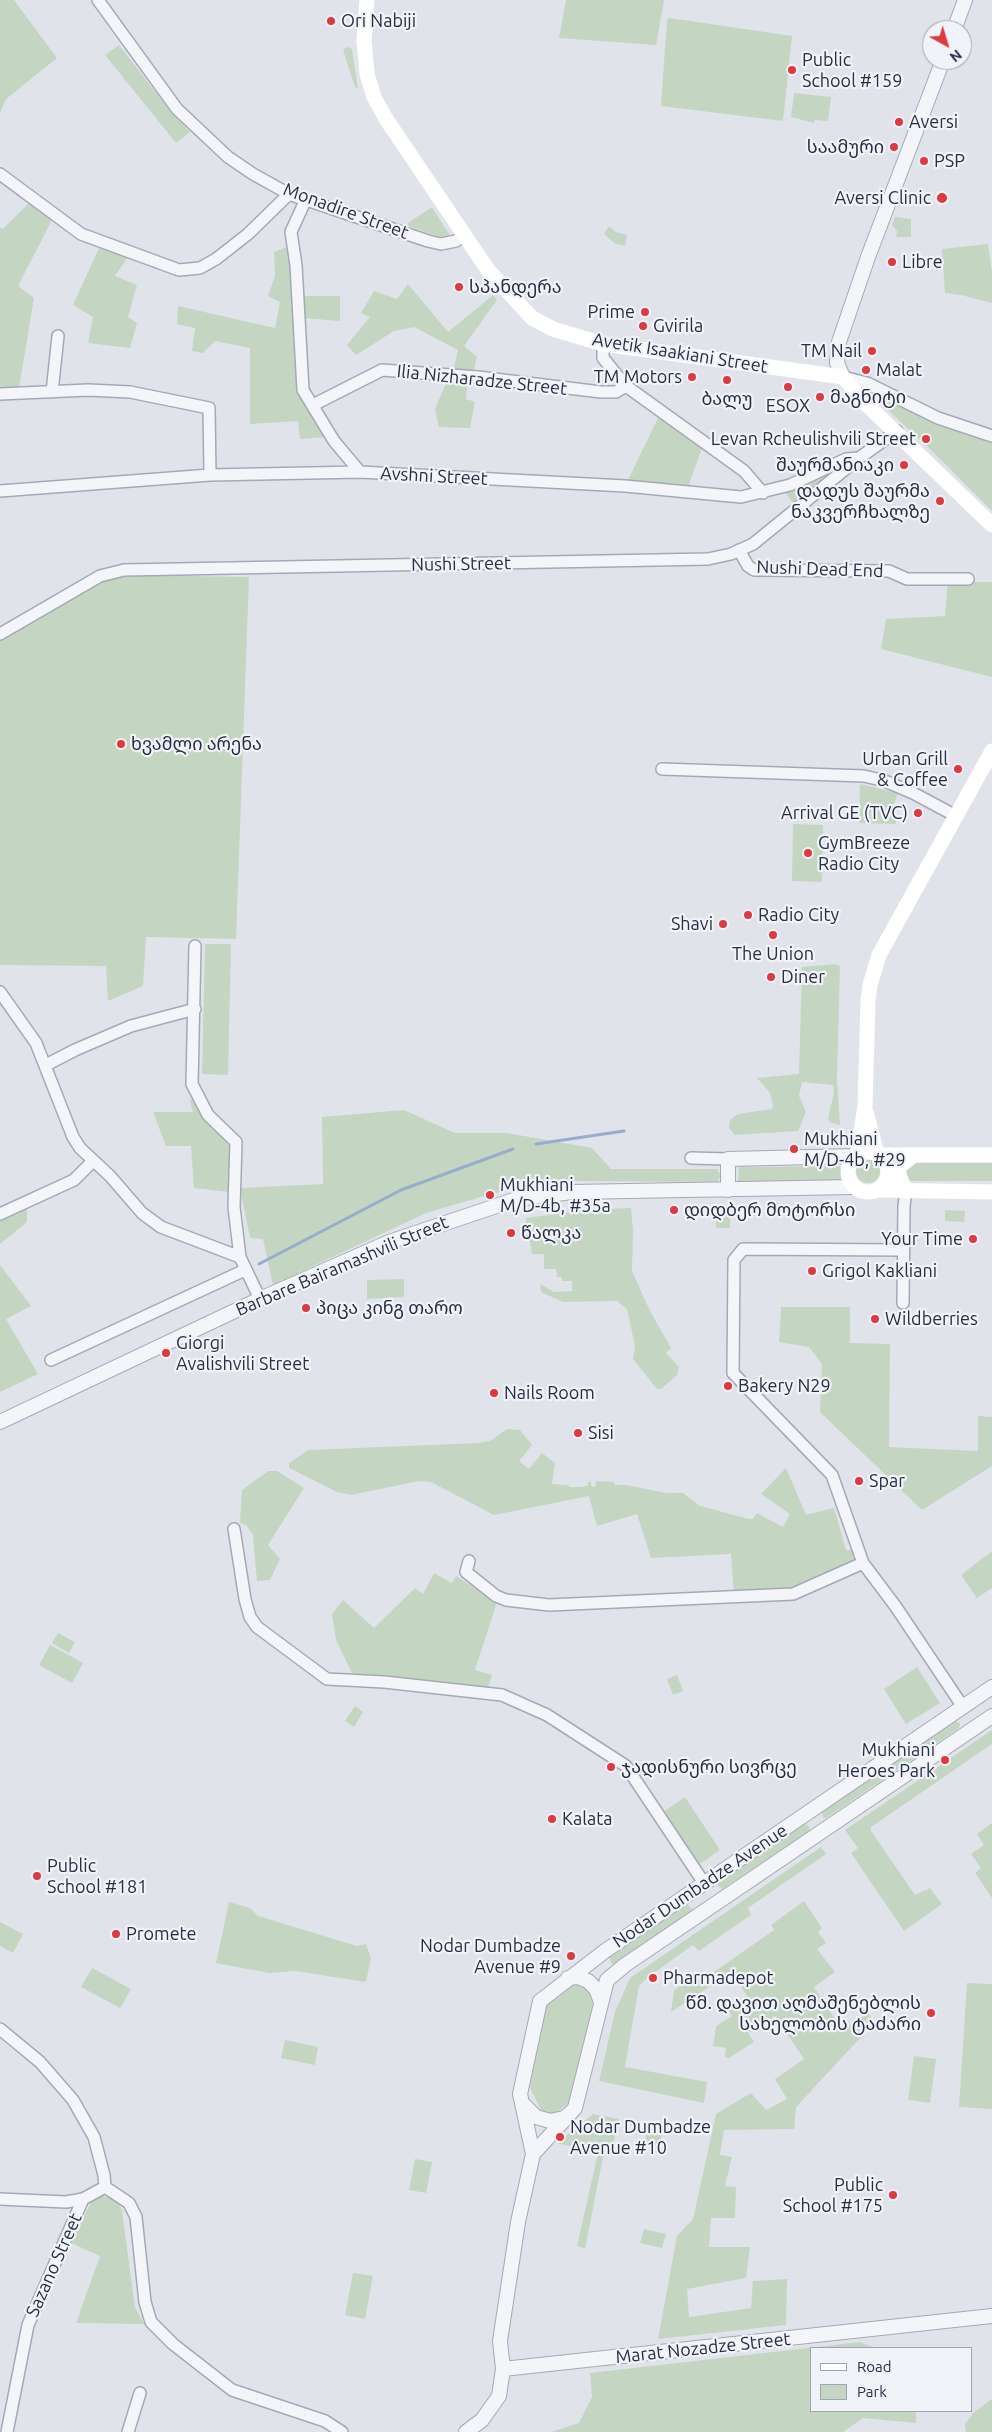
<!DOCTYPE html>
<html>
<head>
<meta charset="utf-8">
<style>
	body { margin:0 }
	#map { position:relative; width:992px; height:2432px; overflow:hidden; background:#e1e3eb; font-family:Ubuntu,sans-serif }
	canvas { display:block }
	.legend { position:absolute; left:810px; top:2347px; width:162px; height:65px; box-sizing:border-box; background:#f1f3f8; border:1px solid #a0a4b0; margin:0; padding:6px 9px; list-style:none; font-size:15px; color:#272e44 }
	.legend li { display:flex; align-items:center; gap:10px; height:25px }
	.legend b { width:25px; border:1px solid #a0a4b0 }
	.north { position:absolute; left:922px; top:20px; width:50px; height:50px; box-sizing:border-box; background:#f1f3f8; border:1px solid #a0a4b0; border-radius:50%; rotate:141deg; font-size:14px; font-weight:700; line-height:20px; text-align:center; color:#272e44 }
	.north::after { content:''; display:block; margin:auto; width:18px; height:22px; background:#dc3a3e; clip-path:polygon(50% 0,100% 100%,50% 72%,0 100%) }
</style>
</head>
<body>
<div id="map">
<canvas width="992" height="2432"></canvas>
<ul class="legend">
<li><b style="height:6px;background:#fff"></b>Road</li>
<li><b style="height:14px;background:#c4d6c1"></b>Park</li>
</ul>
<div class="north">N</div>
</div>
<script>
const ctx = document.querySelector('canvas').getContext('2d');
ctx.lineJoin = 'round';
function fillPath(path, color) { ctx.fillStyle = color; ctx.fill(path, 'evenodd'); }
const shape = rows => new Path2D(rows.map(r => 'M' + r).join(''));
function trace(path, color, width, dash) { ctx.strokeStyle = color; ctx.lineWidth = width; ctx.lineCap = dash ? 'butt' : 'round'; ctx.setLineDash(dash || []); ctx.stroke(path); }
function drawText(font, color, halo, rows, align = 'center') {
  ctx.font = font + ' Ubuntu,"Noto Sans Georgian",sans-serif'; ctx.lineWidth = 4.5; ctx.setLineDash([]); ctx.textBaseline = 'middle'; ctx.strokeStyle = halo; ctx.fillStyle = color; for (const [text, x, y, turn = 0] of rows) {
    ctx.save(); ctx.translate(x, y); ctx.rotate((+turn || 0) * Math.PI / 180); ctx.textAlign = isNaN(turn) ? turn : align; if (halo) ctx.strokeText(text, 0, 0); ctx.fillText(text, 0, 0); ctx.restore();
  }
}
fillPath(shape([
	[0,0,14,0,57,58,6,99,0,113],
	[566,0,664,0,656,45,559,38],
	[670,18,792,36,783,121,661,106,667,20],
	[119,45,170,111,190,132,176,143,105,55],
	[347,47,352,49,358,89,355,87,343,50],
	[794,93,831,97,828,121,815,120,814,123,791,117],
	[31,201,53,218,18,286,34,298,19,388,0,390,0,227,3,229],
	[432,207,445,228,450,235,444,237,438,236,405,225],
	[895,217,911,219,911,237,896,237,897,231,892,225],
	[609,226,616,232,627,235,625,246,614,243,604,234],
	[988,244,992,272,992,303,961,295,945,293,942,249],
	[289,246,299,389,327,437,300,439,298,421,250,424,250,348,215,341,203,353,192,351,195,328,177,324,178,306,275,328,280,302,268,296,275,276,274,252],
	[99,248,128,257,115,276,137,285,128,317,137,323,130,348,88,343,93,317,73,305],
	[408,284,448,332,493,295,497,300,464,346,477,357,473,374,453,372,458,350,414,327,394,331,356,355,347,345,370,317,361,313,374,291,397,299],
	[301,296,340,296,340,321,303,318],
	[447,381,467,384,466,399,475,402,470,428,439,427,435,409],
	[880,397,935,423,992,441,992,511,929,448,878,401],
	[659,416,702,448,688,487,627,482],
	[842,465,794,505,785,492],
	[134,575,249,577,236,939,146,937,143,986,108,1001,106,966,0,965,0,641,110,577],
	[948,582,992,582,992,677,881,649,886,619,945,616],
	[860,784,898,793,893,806,896,807,896,824,859,823],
	[793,824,823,825,822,882,792,881],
	[205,944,231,944,228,1075,202,1074],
	[835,964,840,966,837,1080,840,1125,830,1122,828,1118,834,1093,833,1085,802,1082,799,1096,806,1112,798,1131,735,1135,729,1128,730,1120,738,1114,772,1109,773,1106,770,1093,757,1078,799,1074,802,967],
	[189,1097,230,1143,229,1192,194,1188,191,1146,166,1146,153,1112,193,1112],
	[404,1110,455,1133,507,1133,592,1148,611,1169,717,1169,721,1176,717,1182,577,1181,540,1185,491,1194,426,1213,273,1285,263,1239,250,1238,240,1188,323,1184,322,1117],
	'856 1171a12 12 0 1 1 24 0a12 12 0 1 1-24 0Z',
	[909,1163,992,1163,992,1181,909,1181,904,1177],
	[840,1166,843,1176,839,1181,738,1181,739,1167],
	[27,1206,27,1222,0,1244,0,1218],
	[631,1208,633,1230,632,1271,650,1311,671,1348,666,1353,679,1367,677,1375,661,1389,657,1389,633,1359,635,1346,627,1309,617,1301,563,1302,541,1292,540,1284,554,1292,572,1291,572,1281,562,1281,562,1277,557,1277,556,1269,544,1269,544,1254,532,1254,526,1218,585,1210],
	[716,1210,730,1210,730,1228,716,1228],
	[945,1210,965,1211,964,1222,945,1221],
	[0,1265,31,1306,6,1319,38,1374,0,1392],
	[404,1279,404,1297,367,1299,367,1280],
	[781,1307,850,1307,850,1343,890,1344,889,1447,978,1451,978,1416,992,1417,992,1466,922,1510,820,1412,822,1364,809,1347,779,1342],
	[507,1429,520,1430,532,1445,519,1461,529,1469,542,1453,555,1463,552,1484,569,1485,569,1487,583,1487,588,1485,588,1482,591,1482,591,1486,595,1487,596,1481,614,1482,615,1485,626,1485,666,1493,683,1493,700,1506,749,1519,753,1519,757,1513,783,1527,790,1514,761,1494,786,1468,806,1515,834,1508,846,1550,852,1550,854,1561,804,1587,734,1593,731,1554,651,1558,637,1514,597,1526,589,1496,494,1515,431,1482,419,1481,351,1495,337,1492,289,1468,289,1463,308,1450,479,1443,490,1441],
	[268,1471,277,1471,304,1488,268,1545,280,1559,270,1580,257,1581,253,1535,246,1525,240,1523,242,1490],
	[992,1551,992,1588,977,1598,961,1575],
	[434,1573,452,1583,456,1576,497,1602,475,1670,492,1675,488,1687,353,1675,336,1640,332,1614,343,1600,374,1628,415,1588,423,1594],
	[58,1633,75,1642,69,1653,52,1643],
	[50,1645,83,1663,72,1683,39,1665],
	[917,1667,940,1703,906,1724,884,1689],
	[677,1675,683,1691,673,1695,667,1679],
	[355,1706,363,1712,354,1727,345,1721],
	[956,1721,960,1724,959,1728,826,1818,823,1818,822,1811],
	[992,1730,992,1744,871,1827,871,1831,915,1895,930,1888,942,1904,904,1931,851,1853,858,1848,845,1830],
	[685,1797,720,1850,698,1865,663,1812],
	[992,1823,992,1898,975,1873,981,1868,971,1854,984,1845,977,1834],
	[805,1824,810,1827,809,1831,722,1889,717,1885,717,1882],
	[821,1847,826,1854,748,1908,751,1915,699,1951,693,1945,648,1977,639,1986,625,2067,707,2082,704,2103,599,2081,615,2012,630,1978],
	[804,1901,822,1928,818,1932,826,1943,817,1949,835,1972,814,1987,842,2030,868,2013,874,2023,796,2107,794,2129,724,2130,720,2155,732,2157,725,2186,736,2187,735,2218,711,2218,709,2247,750,2247,746,2278,687,2289,689,2317,751,2308,753,2281,787,2279,786,2325,658,2339,677,2236,693,2219,716,2114,751,2093,766,2110,787,2099,775,2079,804,2059,775,2016,748,2033,754,2042,729,2058,725,2057,726,2048,713,2046,716,2026,732,2016,727,2009,747,1996,732,1972,671,2012,674,1990,702,1971,707,1977,774,1930,771,1925],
	[229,1902,250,1908,258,1916,357,1946,366,1944,371,1958,366,1982,295,1971,269,1973,216,1963],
	[686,1903,692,1909,691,1914,616,1965,611,1963,609,1955],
	[0,1922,23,1934,13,1953,0,1946],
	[92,1968,131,1989,120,2008,81,1987],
	[577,1981,594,1995,577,2091,571,2101,553,2115,547,2115,541,2110,530,2088,545,2006,553,1994],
	[967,1983,992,1984,992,2109,959,2107],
	[285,2040,318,2047,315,2065,281,2058],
	[914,2056,936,2059,930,2103,908,2100],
	[593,2114,619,2119,611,2152,603,2157,585,2249,577,2246,598,2153,557,2143],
	[648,2126,663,2128,660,2148,644,2145],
	[415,2159,432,2162,426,2193,409,2190],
	[102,2196,117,2199,122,2211,135,2307,144,2324,76,2323,100,2256,71,2243,91,2202],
	[644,2229,666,2234,662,2248,640,2243],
	[353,2273,373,2276,365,2319,345,2315],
	[860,2342,875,2348,811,2348,811,2411,916,2411,916,2423,863,2418,843,2432,551,2432,579,2423,592,2397,590,2373],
	[992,2399,992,2432,966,2432,965,2424,974,2412]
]), '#c4d6c1');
trace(shape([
	[536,1144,624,1131],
	[259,1264,401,1190,513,1149]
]), '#98acce', 3);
const minor = shape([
	[98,0,177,109,228,157,253,174,289,194,428,241,441,244,456,241,464,235],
	[0,174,81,234,179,270,200,268,216,259,248,234,289,194],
	[306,199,291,232,296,265,303,390,334,441,360,472],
	[603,344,603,358,626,386,744,471,763,493],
	[843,377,867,383,938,418,992,436],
	[52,392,58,336],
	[0,394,88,390,130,392,209,408,210,475],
	[313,405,382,370,478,377,601,392,616,392,626,386],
	[0,491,210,475,360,472,625,486,741,497,790,485,846,459,859,458],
	[739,550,748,566,754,570,889,571,907,579,968,579],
	[0,634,100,576,124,570,708,559,731,554,753,544,859,458,897,431],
	[662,769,864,776,885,781,913,793,956,816],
	[195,946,192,1084,208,1115,236,1142,234,1207,240,1257,260,1299],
	[0,992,36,1043,73,1137,80,1148,110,1176,142,1213,161,1227,240,1257],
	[46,1065,75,1050,131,1026,195,1009],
	[691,1158,728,1159],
	[0,1214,74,1180,93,1161],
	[903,1303,904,1206,906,1191],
	[51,1360,245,1270],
	[234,1529,245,1599,250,1617,257,1627,327,1679,384,1682,502,1695,547,1715,626,1766,704,1883],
	[469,1561,466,1572,496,1596,506,1600,549,1605,793,1594,863,1563,832,1475,733,1373,734,1260,743,1249,903,1250],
	[863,1563,896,1607,963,1707],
	[0,2029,40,2062,73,2100,94,2137,104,2175,105,2187],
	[105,2187,129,2203,136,2217,145,2302,151,2322,173,2344,232,2390,325,2421,342,2432],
	[0,2199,66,2202,83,2199,105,2187],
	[7,2432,28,2325,83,2199],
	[128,2432,140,2393]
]);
const tertiary = shape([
	[954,30,965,0],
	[843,377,837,363,839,342,868,257,943,60],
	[728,1190,728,1159,855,1156],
	[0,1422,260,1299,389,1242,517,1199,572,1192,854,1187],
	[568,1978,578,1977,588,1981,596,1989,601,2002],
	[524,2105,536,2117,550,2121,564,2118,569,2114],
	[533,2154,575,2108,607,1980,625,1965,992,1716],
	[503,2369,992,2316],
	[466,2432,482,2420,499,2396,503,2369,500,2341,518,2222,533,2154,520,2094,540,2001,605,1951,992,1687]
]);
trace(minor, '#a5a9b6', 14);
trace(tertiary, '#a5a9b6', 16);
trace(minor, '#f4f5f9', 11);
trace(tertiary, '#f4f5f9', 14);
trace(shape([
	[367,0,364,41,367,74,374,97,386,119,488,270,532,318,553,329,603,344,843,377,863,401,992,525],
	[866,1112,877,1154],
	'848 1172a20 20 0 1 1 40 0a20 20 0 1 1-40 0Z',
	[857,1154,865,1107,868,1001,870,985,879,955,992,751],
	[880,1155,992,1155],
	[879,1190,992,1192],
	[906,1191,899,1175,899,1167,914,1155]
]), '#fff', 15);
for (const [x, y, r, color] of [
	[331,21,5,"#dc3a3e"],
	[792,70,5,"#dc3a3e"],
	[899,122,5,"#dc3a3e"],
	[894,147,5,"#dc3a3e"],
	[924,161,5,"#dc3a3e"],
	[942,198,6,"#dc3a3e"],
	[892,262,5,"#dc3a3e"],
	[459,287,5,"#dc3a3e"],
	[645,312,5,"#dc3a3e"],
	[643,326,5,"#dc3a3e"],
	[872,351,5,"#dc3a3e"],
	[866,370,5,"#dc3a3e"],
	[692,377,5,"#dc3a3e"],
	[727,380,5,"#dc3a3e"],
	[788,387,5,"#dc3a3e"],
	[820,397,5,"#dc3a3e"],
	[926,439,5,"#dc3a3e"],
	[904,465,5,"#dc3a3e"],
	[940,501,5,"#dc3a3e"],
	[121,744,5,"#dc3a3e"],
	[958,769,5,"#dc3a3e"],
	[918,813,5,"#dc3a3e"],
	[808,853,5,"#dc3a3e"],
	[748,915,5,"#dc3a3e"],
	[723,924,5,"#dc3a3e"],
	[773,935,5,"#dc3a3e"],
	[771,977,5,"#dc3a3e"],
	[794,1149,5,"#dc3a3e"],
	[490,1195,5,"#dc3a3e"],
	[674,1210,5,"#dc3a3e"],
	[511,1233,5,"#dc3a3e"],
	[973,1239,5,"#dc3a3e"],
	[812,1271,5,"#dc3a3e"],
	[306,1308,5,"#dc3a3e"],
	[875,1319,5,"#dc3a3e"],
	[166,1353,5,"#dc3a3e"],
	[728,1386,5,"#dc3a3e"],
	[494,1393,5,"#dc3a3e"],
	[578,1433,5,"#dc3a3e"],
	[859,1481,5,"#dc3a3e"],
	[945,1760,5,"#dc3a3e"],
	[611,1767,5,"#dc3a3e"],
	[552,1819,5,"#dc3a3e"],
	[37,1876,5,"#dc3a3e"],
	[116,1934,5,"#dc3a3e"],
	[571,1956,5,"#dc3a3e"],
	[653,1978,5,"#dc3a3e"],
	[931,2013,5,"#dc3a3e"],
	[560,2137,5,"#dc3a3e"],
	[893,2195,5,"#dc3a3e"]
]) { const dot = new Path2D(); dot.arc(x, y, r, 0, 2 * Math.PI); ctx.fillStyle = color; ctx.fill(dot); trace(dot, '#f1f3f8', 2); }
drawText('18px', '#272e44', '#f1f3f8', [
	["Ori Nabiji",341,21],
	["Public",802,60],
	["School #159",802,81],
	["Aversi",909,122],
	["საამური",884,147,"right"],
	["PSP",934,161],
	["Aversi Clinic",931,198,"right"],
	["Libre",902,262],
	["სპანდერა",469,287],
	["Prime",635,312,"right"],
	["Gvirila",653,326],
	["TM Nail",862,351,"right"],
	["Malat",876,370],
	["TM Motors",682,377,"right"],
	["მაგნიტი",830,397],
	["ბალუ",727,399,"center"],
	["ESOX",788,406,"center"],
	["Levan Rcheulishvili Street",916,439,"right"],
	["შაურმანიაკი",894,465,"right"],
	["დადუს შაურმა",930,491,"right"],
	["ნაკვერჩხალზე",930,512,"right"],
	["ხვამლი არენა",131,744],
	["Urban Grill",948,759,"right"],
	["& Coffee",948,780,"right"],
	["Arrival GE (TVC)",908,813,"right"],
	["GymBreeze",818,843],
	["Radio City",818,864],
	["Radio City",758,915],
	["Shavi",713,924,"right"],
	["The Union",773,954,"center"],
	["Diner",781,977],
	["Mukhiani",804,1139],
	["M/D-4b, #29",804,1160],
	["Mukhiani",500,1185],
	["M/D-4b, #35a",500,1206],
	["დიდბერ მოტორსი",684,1210],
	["წალკა",521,1233],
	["Your Time",963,1239,"right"],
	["Grigol Kakliani",822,1271],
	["პიცა კინგ თარო",316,1308],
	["Wildberries",885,1319],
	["Giorgi",176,1343],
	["Avalishvili Street",176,1364],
	["Bakery N29",738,1386],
	["Nails Room",504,1393],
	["Sisi",588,1433],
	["Spar",869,1481],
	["Mukhiani",935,1750,"right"],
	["Heroes Park",935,1771,"right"],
	["ჯადისნური სივრცე",621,1767],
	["Kalata",562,1819],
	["Public",47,1866],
	["School #181",47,1887],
	["Promete",126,1934],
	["Nodar Dumbadze",561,1946,"right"],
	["Avenue #9",561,1967,"right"],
	["Pharmadepot",663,1978],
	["წმ. დავით აღმაშენებლის",921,2003,"right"],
	["სახელობის ტაძარი",921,2024,"right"],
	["Nodar Dumbadze",570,2127],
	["Avenue #10",570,2148],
	["Public",883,2185,"right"],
	["School #175",883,2206,"right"]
], 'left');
drawText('18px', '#272e44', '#f1f3f8', [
	["Monadire Street",346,211,20],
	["Avetik Isaakiani Street",680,353,9],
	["Ilia Nizharadze Street",482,380,6],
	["Avshni Street",434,476,3],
	["Nushi Street",461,564,-1],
	["Nushi Dead End",820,569,2],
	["Barbare Bairamashvili Street",342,1266,-23],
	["Nodar Dumbadze Avenue",700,1886,-34],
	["Sazano Street",54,2265,-66],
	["Marat Nozadze Street",703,2348,-6]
]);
</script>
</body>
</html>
